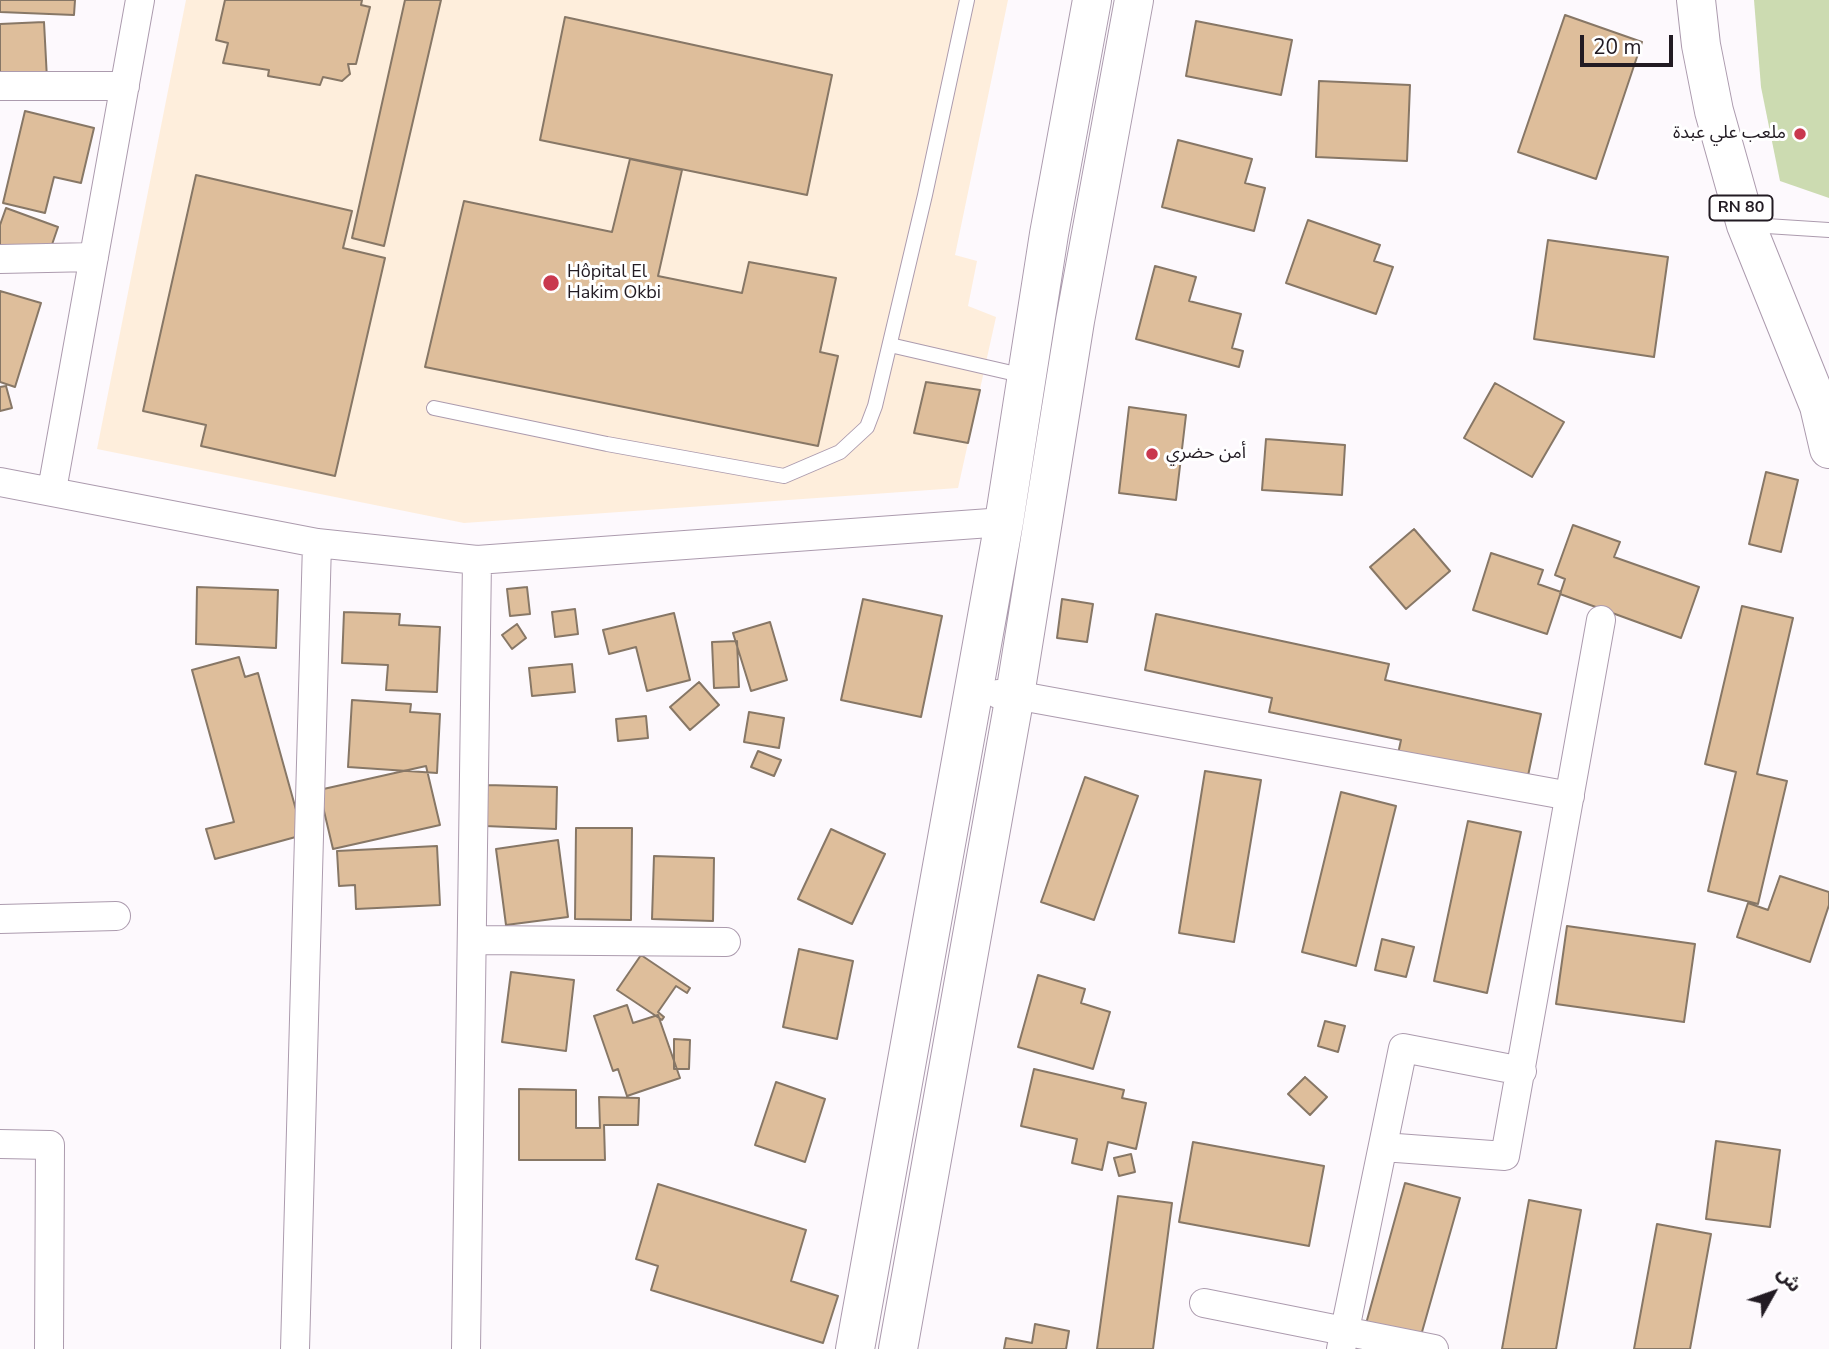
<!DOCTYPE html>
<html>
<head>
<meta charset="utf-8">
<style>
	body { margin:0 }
	#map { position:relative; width:1829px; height:1349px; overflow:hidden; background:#fdf9fd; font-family:"Nunito Sans","Noto Sans Arabic",sans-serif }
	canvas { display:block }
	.north { position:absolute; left:1738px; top:1258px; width:70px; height:70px; -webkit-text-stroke:5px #fff; paint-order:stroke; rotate:50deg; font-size:19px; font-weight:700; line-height:28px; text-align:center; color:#221b23 }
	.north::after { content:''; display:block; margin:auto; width:24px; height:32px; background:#221b23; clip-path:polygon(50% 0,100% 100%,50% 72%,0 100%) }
	.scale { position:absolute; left:1580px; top:35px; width:93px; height:32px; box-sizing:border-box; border:4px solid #221b23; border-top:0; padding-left:9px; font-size:21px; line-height:24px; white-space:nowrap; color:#221b23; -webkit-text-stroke:5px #fff; paint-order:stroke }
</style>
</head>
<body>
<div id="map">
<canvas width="1829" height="1349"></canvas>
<div class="north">ش</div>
<div class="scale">20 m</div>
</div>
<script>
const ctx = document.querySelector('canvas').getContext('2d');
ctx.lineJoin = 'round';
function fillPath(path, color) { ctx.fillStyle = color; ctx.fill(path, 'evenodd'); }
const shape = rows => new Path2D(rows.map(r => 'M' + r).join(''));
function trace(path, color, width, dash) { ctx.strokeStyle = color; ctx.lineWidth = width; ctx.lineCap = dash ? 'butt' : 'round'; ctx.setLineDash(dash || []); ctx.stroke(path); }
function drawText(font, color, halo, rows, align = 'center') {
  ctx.font = font + ' "Nunito Sans","Noto Sans Arabic",sans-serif'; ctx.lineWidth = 6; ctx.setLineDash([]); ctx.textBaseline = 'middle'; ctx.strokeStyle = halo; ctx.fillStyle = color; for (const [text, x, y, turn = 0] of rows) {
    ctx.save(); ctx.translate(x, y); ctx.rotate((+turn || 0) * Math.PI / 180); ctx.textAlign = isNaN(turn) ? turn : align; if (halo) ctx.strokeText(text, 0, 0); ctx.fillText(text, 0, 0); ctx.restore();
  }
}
fillPath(shape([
	[186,0,1008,0,955,255,977,261,968,306,996,317,958,488,464,523,97,449]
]), '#feeedc');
fillPath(shape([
	[1754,0,1829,0,1829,198,1780,181,1761,87]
]), '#ccdbb1');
const building = shape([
	[0,0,75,0,74,15,0,12,0,0],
	[225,0,362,0,361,5,370,7,356,64,348,64,350,74,342,81,323,77,320,85,268,76,269,70,223,63,228,43,216,40,225,0],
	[405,0,441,0,384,246,352,238,405,0],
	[1565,15,1642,42,1596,179,1518,152,1565,15],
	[565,17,832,75,807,195,540,140,565,17],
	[1196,21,1292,40,1281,95,1186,76,1196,21],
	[44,22,47,79,0,81,0,24,44,22],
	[1319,81,1410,85,1407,161,1316,157,1319,81],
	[25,111,94,128,81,183,54,177,45,213,3,203,25,111],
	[1178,140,1252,159,1245,183,1265,188,1254,231,1162,207,1178,140],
	[630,159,682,170,658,276,742,293,749,262,836,278,820,352,838,356,818,446,425,367,464,201,612,232,630,159],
	[196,175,352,211,343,248,385,258,335,476,201,446,206,425,143,411,196,175],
	[6,208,58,227,44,268,0,252,0,225,6,208],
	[1308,220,1380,245,1374,261,1393,267,1376,314,1286,283,1308,220],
	[1548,240,1668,257,1654,357,1534,339,1548,240],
	[1155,266,1196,277,1189,301,1241,314,1232,348,1243,351,1239,367,1136,339,1155,266],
	[0,291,41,303,15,387,0,382,0,291],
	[926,382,980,390,968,443,914,433,926,382],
	[1495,383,1564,422,1532,477,1464,438,1495,383],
	[6,386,12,408,0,411,0,387,6,386],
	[1129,407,1186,415,1176,500,1119,493,1129,407],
	[1266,439,1345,445,1342,495,1262,490,1266,439],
	[1766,472,1798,480,1781,552,1749,544,1766,472],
	[1573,525,1620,542,1614,557,1699,587,1681,638,1560,594,1565,579,1555,575,1573,525],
	[1414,529,1450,571,1406,609,1370,567,1414,529],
	[1491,553,1543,570,1538,584,1561,592,1547,634,1473,610,1491,553],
	[197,587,278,590,276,648,196,644,197,587],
	[527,587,530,614,510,616,507,589,527,587],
	[863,599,942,616,921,717,841,700,863,599],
	[1062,599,1093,604,1087,642,1057,638,1062,599],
	[1742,606,1793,618,1757,774,1787,781,1758,904,1708,891,1736,772,1705,764,1742,606],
	[575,609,578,634,555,637,552,612,575,609],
	[344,612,400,614,399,625,440,627,437,692,386,690,388,665,342,663,344,612],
	[674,613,690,680,647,691,636,647,609,654,603,630,674,613],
	[1156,614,1389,664,1385,680,1541,714,1525,790,1396,763,1401,740,1269,712,1272,698,1145,670,1156,614],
	[770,622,787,680,751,691,733,633,770,622],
	[517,624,526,638,512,649,502,635,517,624],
	[737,641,739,687,714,688,712,642,737,641],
	[239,657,245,677,258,673,303,835,215,859,206,829,234,822,192,670,239,657],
	[572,664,575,692,532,696,529,668,572,664],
	[699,682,719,705,690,730,670,707,699,682],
	[352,700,411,704,410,712,440,714,437,773,348,767,352,700],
	[749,712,784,718,779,748,744,742,749,712],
	[646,716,648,738,618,741,616,719,646,716],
	[758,751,781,760,774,776,751,767,758,751],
	[426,766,440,825,333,849,319,790,426,766],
	[1205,771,1261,780,1234,942,1179,933,1205,771],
	[1085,777,1138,796,1094,920,1041,902,1085,777],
	[487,785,557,787,556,829,485,826,487,785],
	[1341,792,1396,806,1356,966,1302,952,1341,792],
	[1468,821,1521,832,1487,993,1434,981,1468,821],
	[576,828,632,828,631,920,575,919,576,828],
	[831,829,885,854,852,924,798,899,831,829],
	[558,840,568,917,506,925,496,849,558,840],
	[437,846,440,905,356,909,355,885,339,886,337,851,437,846],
	[654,856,714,858,713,921,652,919,654,856],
	[1780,876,1829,892,1829,905,1810,962,1737,937,1748,903,1768,910,1780,876],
	[1567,926,1695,944,1684,1022,1556,1004,1567,926],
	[1382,939,1414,947,1406,977,1375,970,1382,939],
	[799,949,853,961,837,1039,783,1027,799,949],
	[641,955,690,988,687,993,676,986,658,1012,664,1017,662,1020,617,990,641,955],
	[511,972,574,980,566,1051,502,1042,511,972],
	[1038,975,1085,989,1081,1003,1110,1012,1093,1069,1018,1047,1038,975],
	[627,1005,633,1023,658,1015,680,1078,627,1096,618,1069,613,1071,594,1016,627,1005],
	[1325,1021,1345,1026,1338,1052,1318,1046,1325,1021],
	[674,1039,690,1040,689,1069,674,1069,674,1039],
	[1034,1069,1124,1090,1122,1098,1146,1103,1136,1149,1108,1142,1102,1170,1072,1163,1077,1139,1021,1126,1034,1069],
	[1305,1077,1327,1097,1310,1115,1288,1094,1305,1077],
	[776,1082,825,1099,805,1162,755,1145,776,1082],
	[519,1089,576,1090,576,1128,600,1128,599,1097,639,1098,638,1125,604,1125,605,1160,519,1160,519,1089],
	[1716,1141,1780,1150,1770,1227,1706,1219,1716,1141],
	[1193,1142,1324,1166,1309,1246,1179,1222,1193,1142],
	[1131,1154,1135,1172,1119,1176,1114,1158,1131,1154],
	[1405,1183,1460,1198,1418,1346,1364,1331,1405,1183],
	[658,1184,806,1230,791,1281,838,1296,823,1343,651,1290,658,1266,636,1259,658,1184],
	[1118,1196,1172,1203,1153,1349,1097,1349,1118,1196],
	[1529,1200,1581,1210,1556,1349,1502,1349,1529,1200],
	[1657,1224,1711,1234,1690,1349,1634,1349,1657,1224],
	[1035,1324,1069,1331,1066,1349,1004,1349,1006,1338,1032,1343,1035,1324]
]);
fillPath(building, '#debe9b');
trace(building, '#877766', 2);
const lane = shape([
	[1751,225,1829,230],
	[890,345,1025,376],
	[434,408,607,444,784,476,840,452,867,427,875,406,925,195,967,0]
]);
const street = shape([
	[0,86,125,86],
	[0,259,94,257],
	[0,482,317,543,477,560,1004,522],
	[52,490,140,0],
	[998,694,1015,695,1570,796],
	[0,919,116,916],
	[472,940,726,942],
	[0,1144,50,1145,49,1349],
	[1383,1147,1505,1156,1601,620],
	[1204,1303,1434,1349],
	[295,1349,317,543],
	[466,1349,477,560],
	[1341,1349,1403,1048,1522,1071]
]);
const secondary = shape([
	[855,1349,1004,522,1049,234,1092,0],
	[898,1349,1015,695,1075,321,1134,0]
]);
const primary = shape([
	[1696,0,1701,45,1714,111,1746,225,1819,406,1829,449]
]);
trace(lane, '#ac9bae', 16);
trace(street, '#ac9bae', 30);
trace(secondary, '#ac9bae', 40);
trace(primary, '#ac9bae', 40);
trace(lane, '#fff', 14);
trace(street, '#fff', 28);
trace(secondary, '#fff', 38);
trace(primary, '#fff', 38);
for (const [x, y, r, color] of [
	[1800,134,7,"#c9384e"],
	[551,283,9,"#c9384e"],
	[1152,454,7,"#c9384e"]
]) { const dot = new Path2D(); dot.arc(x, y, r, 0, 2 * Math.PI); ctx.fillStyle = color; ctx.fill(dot); trace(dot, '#fff', 2.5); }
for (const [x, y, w] of [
	[1741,208,63]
]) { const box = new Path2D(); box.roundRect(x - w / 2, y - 12.5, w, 25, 5); ctx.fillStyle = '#fff'; ctx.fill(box); trace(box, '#221b23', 2); }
drawText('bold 16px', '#221b23', null, [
	["RN 80",1741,208]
]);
drawText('18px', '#221b23', '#fff', [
	["ملعب علي عبدة",1786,134,"right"],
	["Hôpital El",567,273],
	["Hakim Okbi",567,294],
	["أمن حضري",1166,454]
], 'left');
</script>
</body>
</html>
